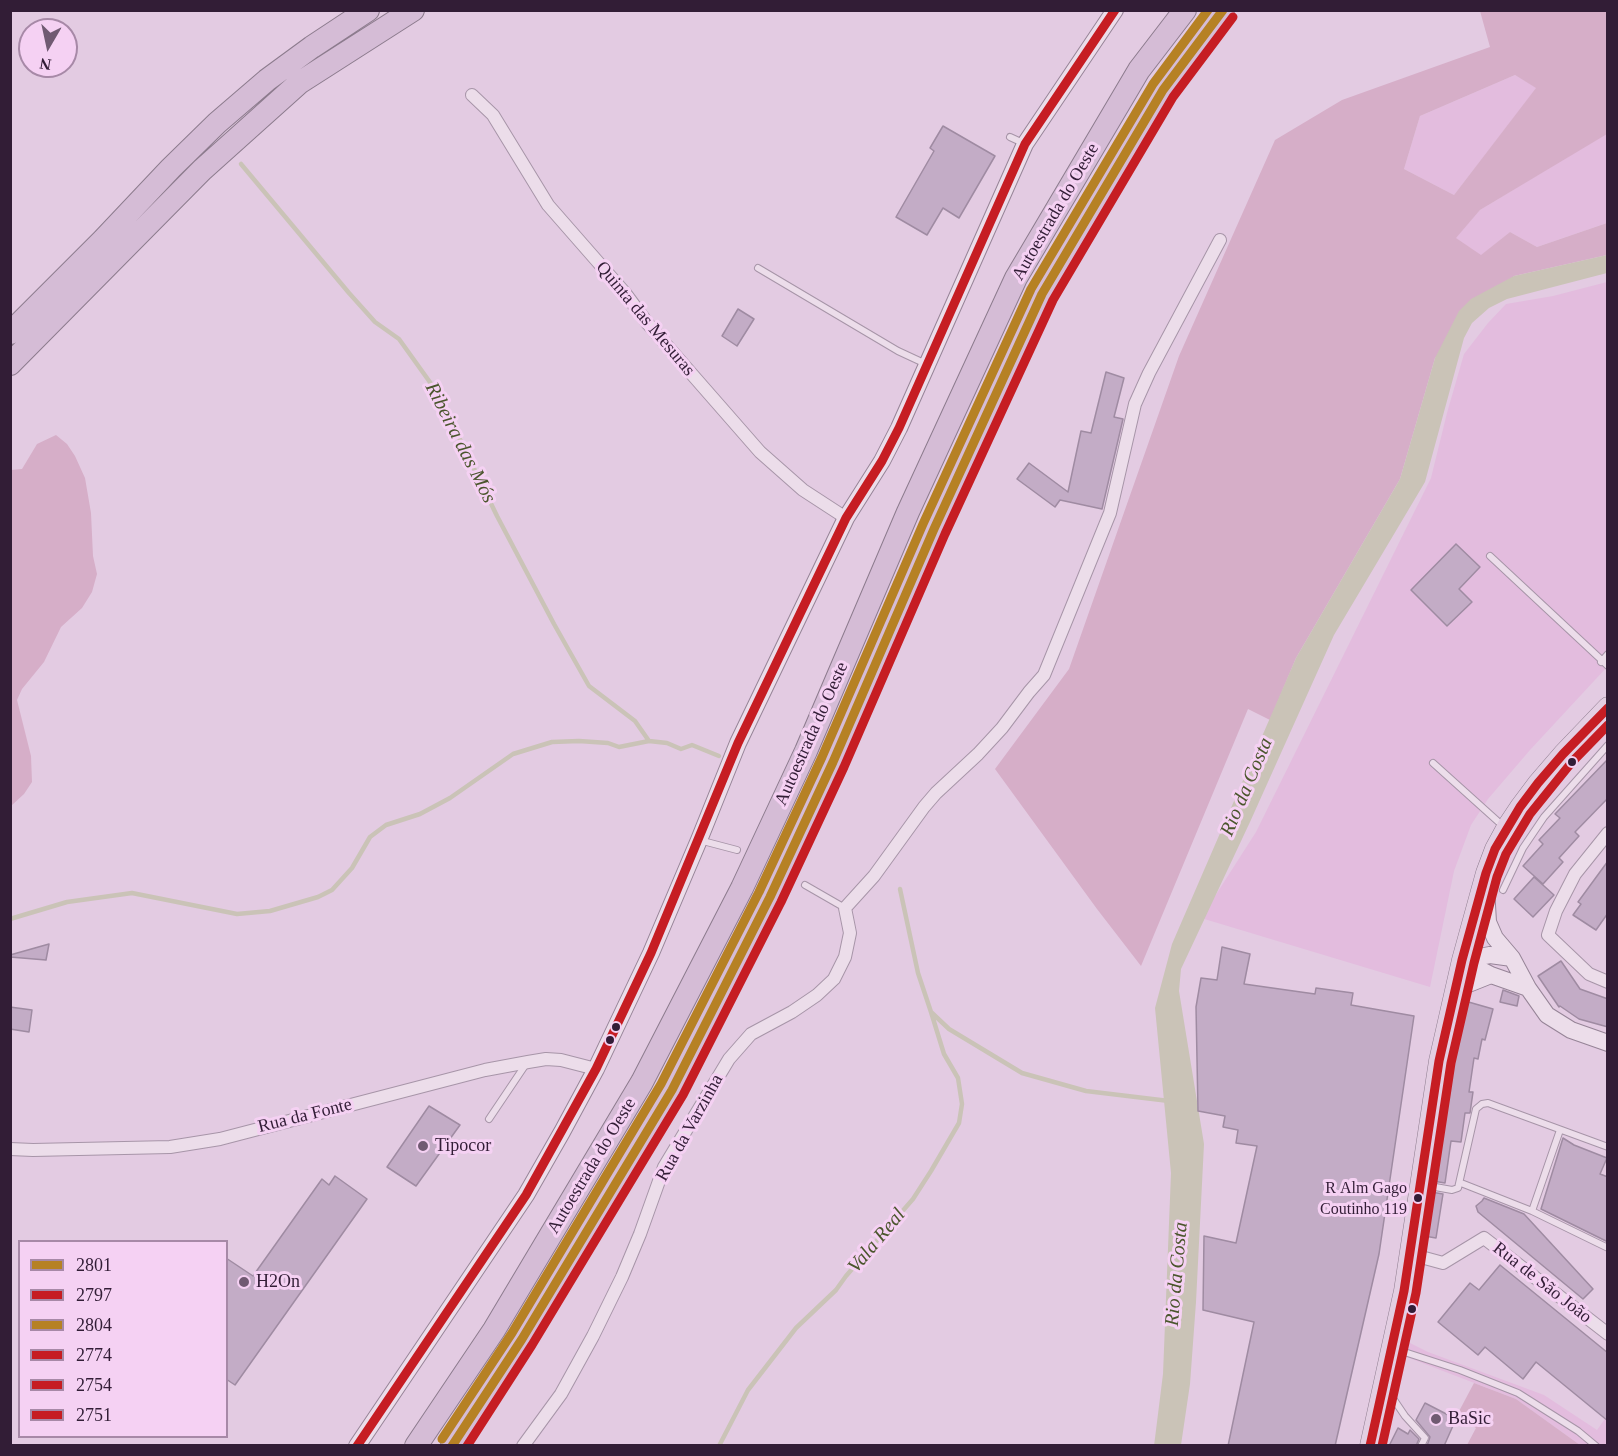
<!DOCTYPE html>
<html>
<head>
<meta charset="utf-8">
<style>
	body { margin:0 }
	#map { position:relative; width:1618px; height:1456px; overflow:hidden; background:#e3cbe2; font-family:Georgia,serif }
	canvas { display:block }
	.frame { position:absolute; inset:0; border:12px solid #321d36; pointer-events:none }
	.legend { position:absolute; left:18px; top:1240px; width:210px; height:198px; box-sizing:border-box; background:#f5d1f3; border:2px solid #a789a7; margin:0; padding:8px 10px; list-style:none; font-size:18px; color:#321d36 }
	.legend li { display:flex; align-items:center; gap:12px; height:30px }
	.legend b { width:30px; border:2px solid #a789a7 }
	.north { position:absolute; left:18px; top:18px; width:60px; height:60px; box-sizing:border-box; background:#f5d1f3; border:2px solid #a789a7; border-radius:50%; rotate:189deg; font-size:16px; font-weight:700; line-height:24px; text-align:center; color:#321d36 }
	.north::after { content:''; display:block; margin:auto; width:21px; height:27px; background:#705a72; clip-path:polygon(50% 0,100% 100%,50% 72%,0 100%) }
</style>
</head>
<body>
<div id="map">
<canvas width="1618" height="1456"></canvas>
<div class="frame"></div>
<ul class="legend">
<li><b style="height:8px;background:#b68124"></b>2801</li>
<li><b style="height:8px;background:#c61d23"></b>2797</li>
<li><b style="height:8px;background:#b68124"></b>2804</li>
<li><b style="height:8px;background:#c61d23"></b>2774</li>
<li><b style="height:8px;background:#c61d23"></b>2754</li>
<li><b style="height:8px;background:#c61d23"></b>2751</li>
</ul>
<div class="north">N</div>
</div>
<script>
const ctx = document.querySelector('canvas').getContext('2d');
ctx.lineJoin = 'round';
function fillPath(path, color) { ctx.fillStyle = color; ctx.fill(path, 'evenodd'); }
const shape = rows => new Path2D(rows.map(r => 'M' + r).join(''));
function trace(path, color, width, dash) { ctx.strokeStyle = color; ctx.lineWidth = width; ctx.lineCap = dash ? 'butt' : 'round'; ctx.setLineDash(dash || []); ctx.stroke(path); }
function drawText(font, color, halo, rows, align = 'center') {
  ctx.font = font + ' Georgia,serif'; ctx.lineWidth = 6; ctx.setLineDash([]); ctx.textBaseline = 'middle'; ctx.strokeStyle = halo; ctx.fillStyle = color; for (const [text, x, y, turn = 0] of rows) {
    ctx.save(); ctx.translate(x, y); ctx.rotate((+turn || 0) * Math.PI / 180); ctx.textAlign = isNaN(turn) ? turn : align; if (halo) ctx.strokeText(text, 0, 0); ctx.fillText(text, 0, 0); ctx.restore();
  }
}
fillPath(shape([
	[1515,75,1537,88,1454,195,1404,169,1420,116],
	[1607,133,1607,223,1537,247,1510,232,1481,256,1455,238,1480,210],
	[1607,282,1607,667,1530,750,1488,799,1471,825,1454,871,1430,987,1201,918,1256,832,1431,478,1447,413,1464,354,1488,323,1506,304,1553,296],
	[1408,1342,1428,1352,1544,1395,1597,1430,1607,1416,1607,1445,1580,1445,1516,1399,1404,1356]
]), '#e3bcde');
fillPath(shape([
	[1480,11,1607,11,1607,134,1480,210,1456,238,1481,255,1510,232,1537,247,1607,223,1607,255,1514,276,1435,358,1400,479,1296,658,1270,720,1248,709,1141,966,1097,909,995,769,1069,669,1179,356,1275,140,1342,100,1490,47],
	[1515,75,1536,88,1454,195,1404,169,1420,116],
	[56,435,67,444,75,456,85,478,91,513,93,556,97,574,92,592,82,608,61,627,44,662,22,689,17,700,31,756,32,782,24,794,11,806,11,470,22,469,37,444],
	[1474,1383,1516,1399,1580,1445,1467,1445,1476,1428,1457,1415]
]), '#d6aec8');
fillPath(shape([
	[1607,255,1607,273,1507,299,1489,308,1472,323,1464,338,1425,482,1334,635,1250,822,1181,969,1179,991,1204,1144,1196,1302,1190,1384,1181,1445,1154,1446,1163,1374,1171,1173,1155,1008,1172,944,1296,658,1400,479,1435,358,1459,311,1471,299,1514,276]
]), '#cac3b7');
trace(shape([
	[241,164,349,293,375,322,399,339,437,392,497,516,554,624,589,686,635,721,649,741],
	[900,889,918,973,931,1012,949,1029,1022,1073,1086,1091,1169,1101],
	[10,919,67,902,132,893,237,914,270,911,318,897,332,890,352,868,370,837,386,825,420,814,450,798,513,754,552,742,579,741,608,743,619,747,649,741,667,743,681,749,692,745,719,756],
	[719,1446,748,1390,796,1328,836,1290,846,1276,913,1199,931,1171,959,1123,962,1104,958,1078,944,1054,931,1012]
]), '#cac3b7', 4.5);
const building = shape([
	[943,126,995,156,959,218,943,208,927,235,896,217,934,151,930,148,943,126],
	[738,309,754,319,737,346,722,336,738,309],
	[1106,372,1124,378,1114,417,1123,419,1102,509,1060,500,1055,507,1017,479,1029,463,1068,492,1081,431,1091,433,1106,372],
	[1456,544,1480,567,1459,589,1472,602,1447,626,1411,590,1456,544],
	[1608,759,1608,798,1575,832,1579,836,1559,858,1563,862,1543,884,1523,866,1543,844,1539,840,1560,818,1555,814,1608,759],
	[1608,861,1608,913,1596,930,1573,915,1581,904,1578,902,1608,861],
	[1534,877,1554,895,1533,917,1514,899,1534,877],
	[49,944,46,960,10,957,10,955,49,944],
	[1222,947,1250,954,1244,984,1315,994,1316,988,1353,993,1351,1005,1414,1016,1379,1254,1335,1446,1228,1446,1254,1322,1203,1310,1204,1236,1236,1243,1257,1146,1236,1143,1238,1130,1223,1127,1225,1116,1198,1111,1196,1007,1201,978,1217,980,1222,947],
	[1561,961,1580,989,1608,999,1608,1027,1579,1019,1560,1006,1559,1007,1538,976,1561,961],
	[1503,990,1519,996,1517,1006,1500,1002,1503,990],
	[1465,1001,1493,1009,1485,1040,1482,1039,1478,1059,1474,1058,1469,1092,1473,1092,1470,1113,1465,1113,1461,1142,1451,1141,1445,1183,1433,1181,1451,1063,1465,1001],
	[10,1007,32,1010,29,1032,10,1029,10,1007],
	[429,1106,460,1125,416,1186,387,1167,429,1106],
	[1563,1138,1574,1145,1607,1158,1600,1174,1608,1177,1608,1242,1541,1209,1563,1138],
	[335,1176,367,1199,235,1385,226,1379,226,1258,253,1276,322,1179,329,1185,335,1176],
	[1431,1192,1443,1194,1436,1238,1424,1236,1431,1192],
	[1484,1198,1524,1214,1593,1289,1583,1299,1478,1212,1476,1206,1482,1201,1484,1198],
	[1500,1265,1608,1353,1608,1421,1536,1362,1523,1379,1485,1347,1478,1355,1438,1322,1470,1283,1479,1290,1500,1265],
	[1425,1403,1456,1419,1444,1446,1427,1446,1430,1437,1416,1420,1425,1403],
	[1398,1428,1408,1434,1410,1430,1419,1439,1416,1446,1389,1446,1398,1428]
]);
fillPath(building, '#c3acc6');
trace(building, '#9f8ba2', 1.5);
const lane = shape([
	[1010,137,1023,143],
	[758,268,898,351,926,364],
	[1490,556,1608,666],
	[1601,662,1608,654],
	[1433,763,1503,826],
	[699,840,737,850],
	[805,885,845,908],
	[1503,890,1523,848,1544,817,1608,745],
	[489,1119,526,1064],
	[1461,1183,1532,1211,1608,1248],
	[1424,1185,1452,1190,1458,1188,1476,1109,1482,1104,1488,1103,1608,1147],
	[1532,1211,1560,1130],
	[1395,1349,1460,1370,1518,1393,1578,1431,1596,1446],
	[1388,1391,1405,1416,1425,1438,1421,1446]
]);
const street = shape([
	[472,95,493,115,548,205,625,293,648,324,760,452,803,490,846,518],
	[1608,833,1575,874,1556,911,1548,935,1589,974,1608,982],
	[10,1149,33,1150,170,1147,220,1139,485,1070,528,1062,546,1059,561,1060,596,1069],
	[1410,1254,1443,1263,1484,1238,1608,1334],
	[523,1446,561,1394,593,1336,622,1277,640,1234,664,1167,729,1059,751,1034,792,1012,817,995,834,979,845,957,850,933,845,908,874,876,924,807,936,793,978,754,1002,728,1029,692,1044,675,1110,513,1135,404,1149,373,1220,240]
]);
const secondary = shape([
	[1486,888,1488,922,1495,938,1512,958,1528,988,1547,1015,1571,1030,1608,1043],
	[1462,960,1491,975,1528,988],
	[1462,960,1490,955,1512,958],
	[1456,989,1491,975],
	[357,1446,526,1195,562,1132,596,1069,651,953,699,840,738,743,846,518,882,461,899,428,1025,144,1115,10]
]);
const primary = shape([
	[1370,1446,1404,1291,1439,1061,1462,960,1486,873,1495,849,1508,825,1520,807,1538,783,1563,754,1608,707]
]);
const highway = shape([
	[10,333,103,240,171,168,217,123,267,80,312,47,368,10],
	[10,364,202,170,299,83,413,10],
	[416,1446,494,1330,642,1082,742,888,806,751,908,512,1016,278,1139,70,1185,10],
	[452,1446,522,1339,672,1090,770,897,833,762,934,529,1042,294,1163,90,1223,10]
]);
trace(lane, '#a795a8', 8);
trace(street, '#a795a8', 14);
trace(secondary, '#968497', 18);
trace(primary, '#8c7b8d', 21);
trace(highway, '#8c7b8d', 24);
trace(lane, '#ecddea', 6);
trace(street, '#ecddea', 12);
trace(secondary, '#ecddea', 16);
trace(primary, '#e3cee2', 20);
trace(highway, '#d5bcd6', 22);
trace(shape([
	[452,1446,522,1339,672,1090,770,897,833,762,934,529,1042,294,1163,90,1223,10]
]), '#b68124', 9);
trace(shape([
	[467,1446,532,1345,683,1095,781,902,844,767,945,534,1053,300,1173,97,1233,17]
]), '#c61d23', 9);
trace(shape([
	[442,1439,512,1333,661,1084,759,892,822,757,923,524,1031,289,1153,84,1208,10]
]), '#b68124', 9);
trace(shape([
	[357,1446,526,1195,596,1069,651,953,738,743,846,518,882,461,899,428,1025,144,1115,10]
]), '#c61d23', 9);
trace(shape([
	[1370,1446,1404,1291,1439,1061,1462,960,1486,873,1495,849,1520,807,1538,783,1563,754,1608,708]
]), '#c61d23', 9);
trace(shape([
	[1382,1446,1416,1293,1451,1063,1474,963,1497,877,1506,854,1530,814,1572,762,1608,725]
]), '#c61d23', 9);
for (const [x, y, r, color] of [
	[1572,762,5,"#321d36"],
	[616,1027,5,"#321d36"],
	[610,1040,5,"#321d36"],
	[423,1146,6,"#705a72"],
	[1418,1198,5,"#321d36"],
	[244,1282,6,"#705a72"],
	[1412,1309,5,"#321d36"],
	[1436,1419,6,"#705a72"]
]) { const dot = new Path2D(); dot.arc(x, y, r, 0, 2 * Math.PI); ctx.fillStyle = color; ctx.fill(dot); trace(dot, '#f5d1f3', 2); }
drawText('16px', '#321d36', '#f5d1f3', [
	["R Alm Gago",1407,1189],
	["Coutinho 119",1407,1210]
], 'right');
drawText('18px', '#321d36', '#f5d1f3', [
	["Autoestrada do Oeste",1056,212,-60],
	["Quinta das Mesuras",645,319,50],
	["Autoestrada do Oeste",812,734,-66],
	["Rua da Fonte",305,1116,-14],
	["Rua da Varzinha",690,1128,-61],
	["Autoestrada do Oeste",592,1166,-59],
	["Rua de São João",1542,1283,38]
]);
drawText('18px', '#321d36', '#f5d1f3', [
	["Tipocor",435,1146],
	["H2On",256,1282],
	["BaSic",1448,1419]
], 'left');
drawText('italic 20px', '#4b562d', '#f5d1f3', [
	["Ribeira das Mós",460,443,63],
	["Rio da Costa",1247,787,-67],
	["Vala Real",877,1241,-50],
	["Rio da Costa",1177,1274,-85]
]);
</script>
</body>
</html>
